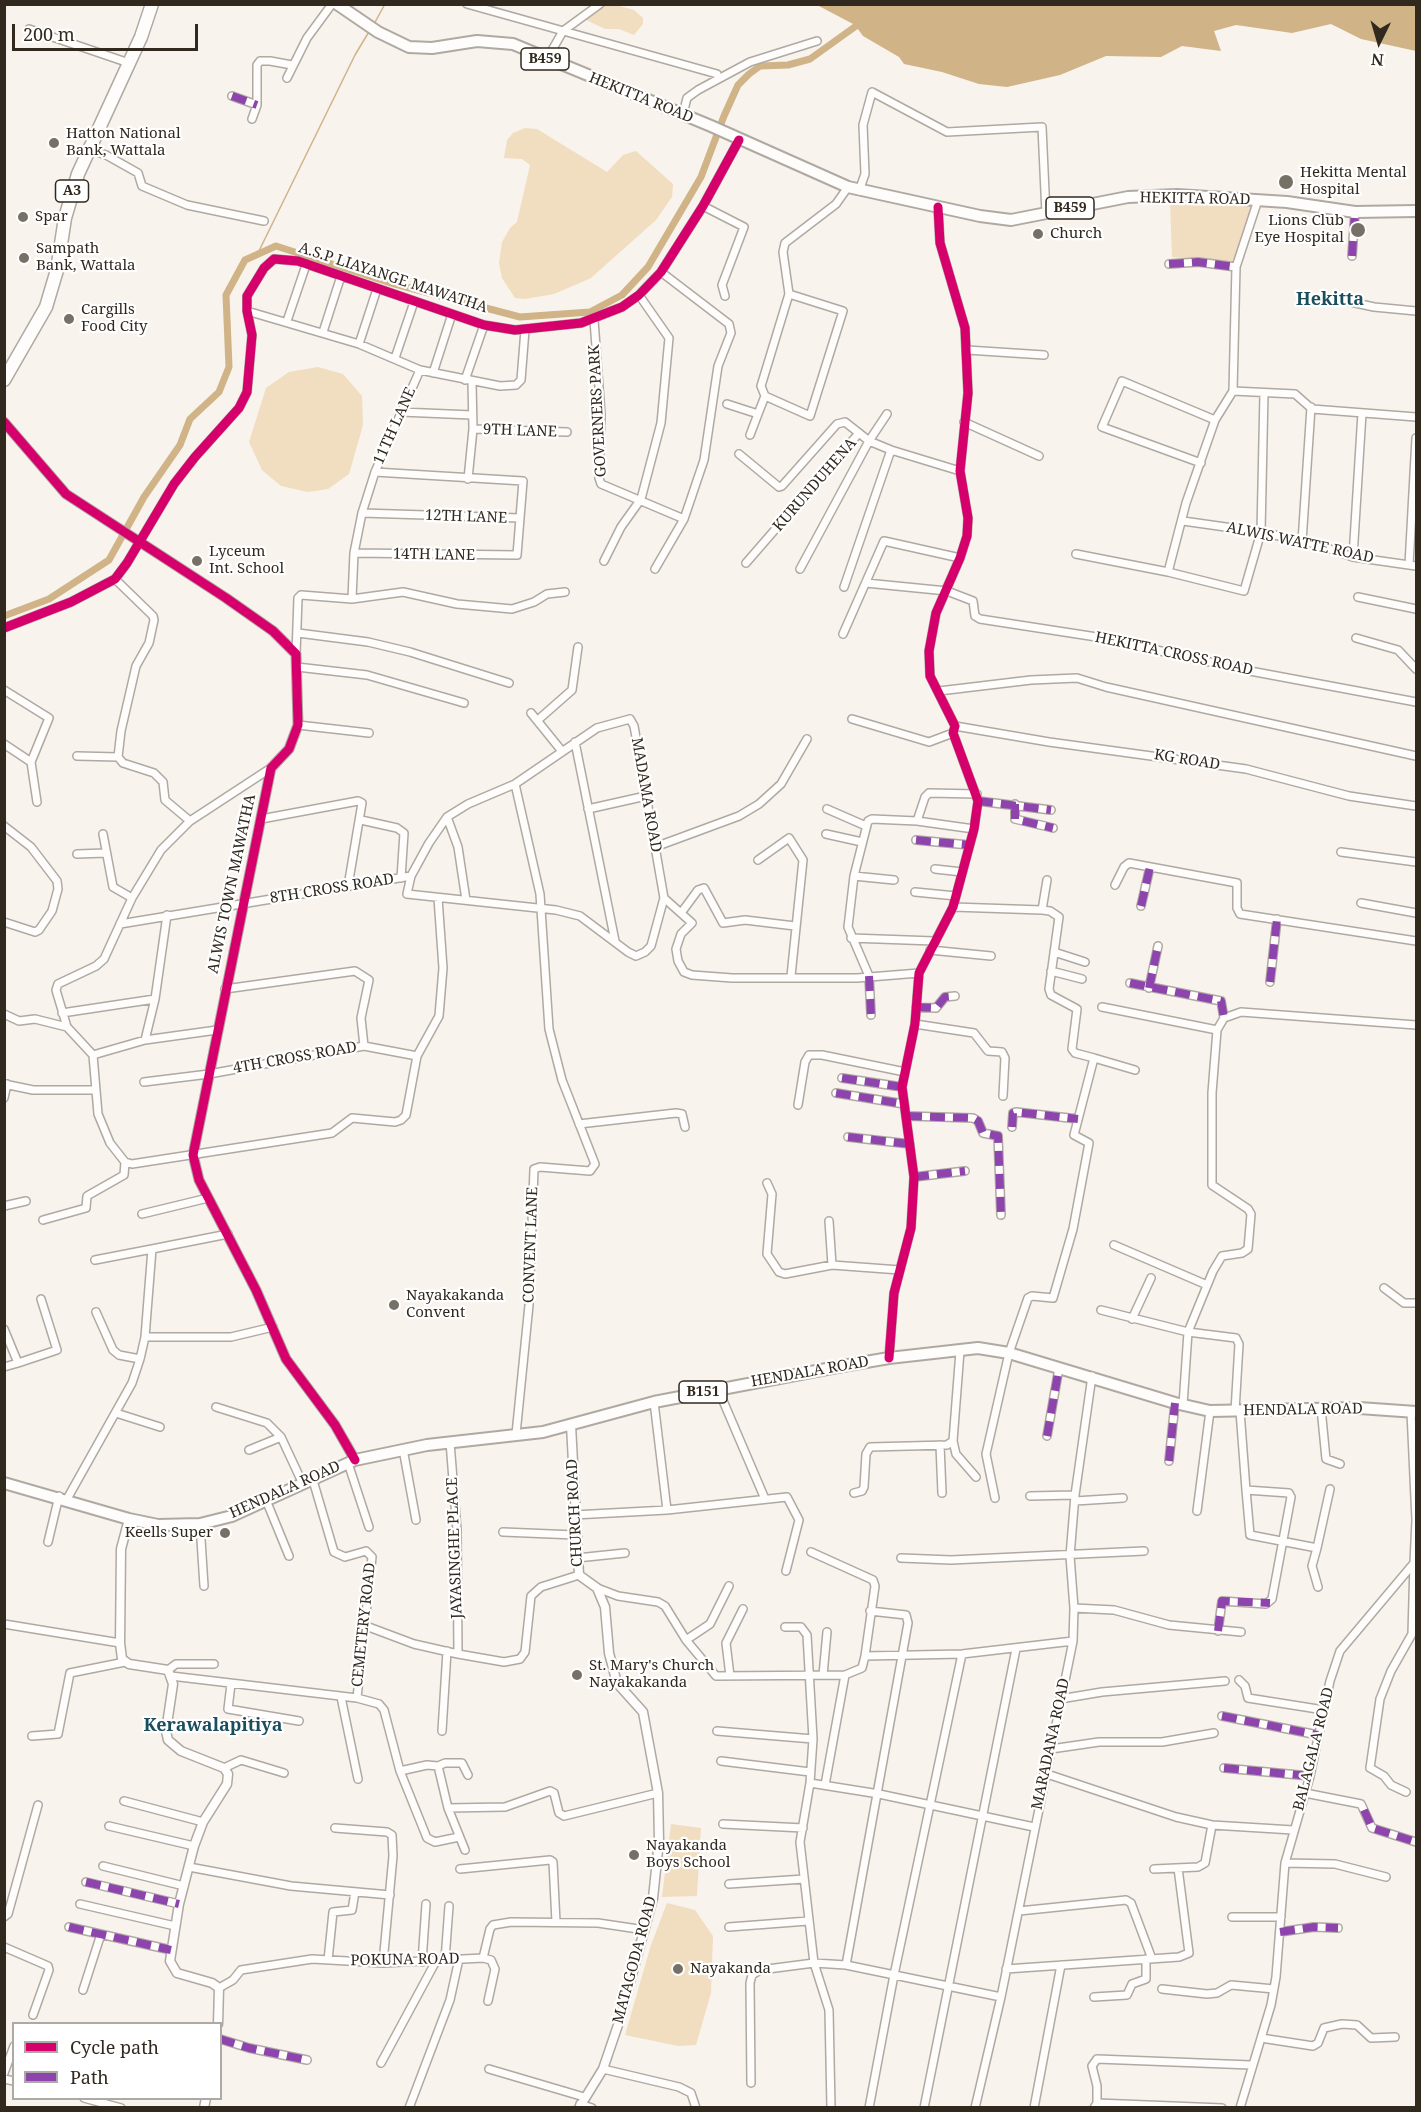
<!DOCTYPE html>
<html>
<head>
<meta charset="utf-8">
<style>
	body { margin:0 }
	#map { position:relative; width:1421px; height:2112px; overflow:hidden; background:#f8f3ed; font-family:"Noto Serif",serif }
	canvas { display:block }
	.frame { position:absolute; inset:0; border:6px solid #31291e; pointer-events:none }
	.legend { position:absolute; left:12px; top:2022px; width:210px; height:78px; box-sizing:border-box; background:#fff; border:2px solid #ada9a5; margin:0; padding:8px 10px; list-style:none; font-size:18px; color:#31291e }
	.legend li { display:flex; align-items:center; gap:12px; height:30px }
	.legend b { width:30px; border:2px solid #ada9a5 }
	.north { position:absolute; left:1349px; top:12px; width:60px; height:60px; -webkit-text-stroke:4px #fff; paint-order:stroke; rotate:185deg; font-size:16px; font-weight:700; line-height:24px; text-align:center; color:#31291e }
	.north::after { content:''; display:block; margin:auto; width:21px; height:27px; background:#31291e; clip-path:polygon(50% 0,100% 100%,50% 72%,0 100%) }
	.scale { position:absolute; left:12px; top:24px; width:186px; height:27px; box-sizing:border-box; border:3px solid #31291e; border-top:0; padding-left:8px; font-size:18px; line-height:21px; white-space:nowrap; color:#31291e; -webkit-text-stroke:4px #fff; paint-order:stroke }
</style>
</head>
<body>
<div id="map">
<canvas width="1421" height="2112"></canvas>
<div class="frame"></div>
<ul class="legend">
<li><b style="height:8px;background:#d6006c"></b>Cycle path</li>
<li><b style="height:8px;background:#8e44ad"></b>Path</li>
</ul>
<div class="north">N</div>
<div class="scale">200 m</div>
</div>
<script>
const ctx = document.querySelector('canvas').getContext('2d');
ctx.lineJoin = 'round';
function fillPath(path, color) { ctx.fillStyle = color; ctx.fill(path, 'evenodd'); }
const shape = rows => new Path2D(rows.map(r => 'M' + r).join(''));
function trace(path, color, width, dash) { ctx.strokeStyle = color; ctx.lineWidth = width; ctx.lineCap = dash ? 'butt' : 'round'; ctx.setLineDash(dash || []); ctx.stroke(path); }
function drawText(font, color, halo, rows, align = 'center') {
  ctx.font = font + ' "Noto Serif",serif'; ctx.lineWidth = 4.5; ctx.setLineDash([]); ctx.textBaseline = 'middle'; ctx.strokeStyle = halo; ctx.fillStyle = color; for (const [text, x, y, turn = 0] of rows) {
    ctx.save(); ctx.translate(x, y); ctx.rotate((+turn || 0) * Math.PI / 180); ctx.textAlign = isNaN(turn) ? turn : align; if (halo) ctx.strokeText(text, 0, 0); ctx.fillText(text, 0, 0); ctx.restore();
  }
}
fillPath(shape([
	[602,5,616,5,634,10,643,18,643,24,634,35,619,29,605,29,584,19],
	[525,128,537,129,607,172,623,155,636,151,673,184,672,197,656,220,591,278,554,294,525,299,515,298,502,278,499,263,502,242,510,228,517,222,530,165,522,159,504,158,507,140,513,133],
	[1170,201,1252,203,1235,260,1232,263,1172,257],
	[318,367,343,374,362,396,363,425,349,474,328,489,308,492,281,486,262,470,249,442,266,388,289,372],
	[671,1824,701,1828,697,1896,662,1897],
	[667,1903,695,1910,713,1936,711,1993,696,2045,678,2046,625,2035,651,1945]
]), '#f1ddbf');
fillPath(shape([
	[817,5,1416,5,1416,51,1361,39,1331,24,1292,33,1236,25,1214,31,1221,51,1182,46,1161,57,1106,56,1060,75,1007,87,979,84,942,72,904,64,899,57,863,36,855,25]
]), '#d0b387');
trace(shape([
	[374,24,385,4],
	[257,255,355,55,370,30]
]), '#d0b387', 1.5);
trace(shape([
	[4,616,49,599,109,560,144,497,180,445,190,419,219,392,229,367,226,295,245,260,276,246,391,283,520,317,590,312,622,295,648,267,701,177,724,116,738,85,749,74,760,66,788,65,810,59,863,21]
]), '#d0b387', 7);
const minor = shape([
	[467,4,717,74],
	[29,29,129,63],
	[547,59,563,31,600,4],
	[287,78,307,38,332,4],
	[232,96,257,105],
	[683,114,687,98,698,90,750,62,817,41],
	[252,119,257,105,257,65,260,61,270,61,292,65],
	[88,149,106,155,138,173,142,186,187,205,264,221],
	[859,191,865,174,863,125,872,92,947,132,1042,127,1046,214],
	[703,206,744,227,722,285,725,296],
	[1352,256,1355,212],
	[1169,264,1198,262,1236,267],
	[789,294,843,311,810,416,765,396,761,386,789,294,783,252,785,243,836,204,848,187],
	[1337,299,1374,307,1416,311],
	[247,311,359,344,420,370,500,386,516,385,521,380,525,330],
	[594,320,601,414,599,478,601,484,684,519],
	[287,321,306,265],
	[323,332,341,276],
	[359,344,377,289],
	[967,350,1044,355],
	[395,358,414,302],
	[433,373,452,314],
	[465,380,484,325],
	[1233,391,1236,267,1258,200],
	[727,404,758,414,765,396],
	[401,412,472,415],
	[964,422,1039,456],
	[473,429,567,432],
	[750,435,758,414],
	[739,454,779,487,782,486,837,424,845,422,859,433],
	[1201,463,1102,427,1122,381,1215,420],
	[375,472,523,481,517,555,354,553,362,513,375,472,420,370],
	[468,479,473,429,472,382],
	[362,513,520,518],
	[1183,521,1261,532,1315,544,1353,557,1416,566],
	[1302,542,1311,407],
	[354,553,352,599,403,592,457,604,512,609,534,602,547,594,565,592],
	[1076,554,1168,572,1186,503,1215,420,1233,391,1295,394,1312,409,1416,417],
	[1353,557,1362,413],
	[604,561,621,527,641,499,661,423,669,338,639,295],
	[746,563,859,433,869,441,891,450,960,471],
	[1409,565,1416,438],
	[655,569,684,519,704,460,718,366,731,333,729,324,661,272],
	[800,569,869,441,887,414],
	[1168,572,1244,591,1261,532,1264,393],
	[115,579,153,616,154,620,149,643,136,666,121,731,118,757],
	[866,583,947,591,973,601,975,616,980,619,1103,638,1250,671,1416,702],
	[844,587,891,450],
	[1358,597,1416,609],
	[4,628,71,602,115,579,127,563,174,484,195,457,239,408,247,392,252,335,247,311,247,296,264,268,274,259,298,261,484,325,515,330,581,323,622,307,639,295,661,272,703,206,739,140],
	[298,633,368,642,410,652,509,683],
	[843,634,884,541,960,558],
	[1356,638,1398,650,1416,669],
	[296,654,298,598,301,595,352,599],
	[297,667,367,675,464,703],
	[4,690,49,718,31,762],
	[939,691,1031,680,1077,678,1106,687,1416,756],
	[531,713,561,750],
	[539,719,572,690,578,647],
	[630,719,634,726,664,898,651,946,645,952,636,956,628,952,580,916,556,910,407,894,411,876,429,843,447,817,468,804,515,784,597,728,630,719],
	[852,719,929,742,953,733],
	[298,725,369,733],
	[955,726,1049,742,1246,769,1349,796,1416,806],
	[575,742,615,941],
	[4,744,31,762,37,802],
	[77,756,118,757,123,763,154,773,163,782,165,800,190,821],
	[271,768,190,821,161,850,132,898,104,959,96,966,58,984,56,990,67,1027,93,1055,98,1114,110,1143,125,1162,132,1164,332,1133,352,1118,395,1122,401,1120,406,1115,417,1056,439,1016,443,968,438,898],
	[515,784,540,894,549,1029,562,1080,595,1164,590,1171,540,1167,534,1169,529,1305,516,1434],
	[978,801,1051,810],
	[1015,804,1015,819,1053,828],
	[588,809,646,796],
	[827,809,866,826],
	[447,817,458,847,466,900],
	[261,819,358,801,362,803,348,886],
	[361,820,397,828,404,833,401,878],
	[917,821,925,797,929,793,977,794],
	[4,826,31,847,57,881,58,889,52,911,39,930,35,932,4,922],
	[103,834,113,887,132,898],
	[826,834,862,842],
	[916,840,969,845],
	[655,847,739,816,759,804,781,784,807,739],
	[1341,852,1416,862],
	[77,854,106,853],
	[758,860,789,838,803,860,791,976],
	[935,869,962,872],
	[854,876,894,880],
	[1115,885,1124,867,1129,863,1237,883,1237,908,1240,914,1416,941],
	[915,892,956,896],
	[664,898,692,923,681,934,676,949,678,961,684,972,692,975,732,978,857,978,919,973],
	[1361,903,1416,913],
	[1141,906,1150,867],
	[953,907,1042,910,1050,911,1059,917,1049,989,1051,995,1077,1009,1072,1049,1075,1053,1094,1058,1074,1135,1089,1143,1073,1229,1053,1298,1032,1296,1028,1298,1009,1353,986,1454,995,1498],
	[1042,910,1047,880],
	[681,913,698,890,704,888,723,923,745,920,795,926],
	[120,924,411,876],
	[851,938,934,941],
	[930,950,991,956],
	[1054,952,1085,962],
	[1051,971,1082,979],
	[1270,982,1277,919],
	[1130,983,1221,1001,1224,1018],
	[1149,988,1158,946],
	[225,989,355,971,369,980,361,1018,364,1046],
	[916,1007,936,1008,945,997,955,996],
	[1102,1007,1217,1030],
	[62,1013,155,999],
	[4,1014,19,1021,35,1019,67,1027],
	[871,1015,869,976,848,927,854,876,868,821,872,819,917,821,974,829],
	[915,1024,974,1033,988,1051,1002,1052,1005,1058,1003,1096],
	[145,1040,155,999,167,915],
	[93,1055,145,1040,217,1030],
	[1094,1058,1135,1070],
	[842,1078,902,1087],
	[144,1082,209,1074,364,1046,417,1056],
	[4,1084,33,1090,95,1090],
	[836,1093,904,1104],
	[4,1098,7,1084],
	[798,1105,805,1062,809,1055,822,1055,905,1072],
	[907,1116,973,1118,978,1121,983,1133,998,1136,1001,1215],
	[579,1124,676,1113,682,1114,685,1127],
	[1012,1127,1013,1113,1016,1112,1078,1119],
	[848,1137,910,1144],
	[914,1177,965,1171],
	[767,1183,772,1194,767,1254,779,1272,785,1274,832,1265,900,1270],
	[4,1206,26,1201],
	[142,1214,208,1198],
	[43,1220,86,1208,87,1196,124,1175,125,1162],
	[829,1221,832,1265],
	[1114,1245,1207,1285],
	[95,1260,152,1249],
	[1384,1288,1404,1303,1416,1303],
	[1101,1310,1188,1332,1236,1338,1239,1344,1235,1411],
	[96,1312,113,1350,119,1355,140,1359],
	[1132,1319,1151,1278],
	[4,1329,18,1363,4,1367],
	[145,1337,231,1337,273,1327],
	[889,1358,894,1293,911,1228,914,1177,902,1087,915,1024,919,973,953,907,974,829,978,801,953,733,955,726,930,676,929,651,936,613,960,558,967,536,968,518,960,471,968,393,965,328,940,243,938,207],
	[18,1363,57,1350,41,1299],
	[718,1389,765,1499],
	[654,1402,667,1510],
	[1183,1405,1188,1332,1213,1271,1222,1256,1242,1253,1248,1249,1251,1214,1248,1209,1212,1185,1212,1093,1217,1030,1224,1018,1241,1012,1416,1025],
	[216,1407,267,1423,281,1437,302,1482],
	[1321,1408,1326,1459,1340,1464],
	[116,1413,160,1427],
	[1047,1436,1059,1368],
	[953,1441,956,1454,976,1477],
	[450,1442,457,1530,458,1654],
	[940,1445,942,1493],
	[403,1449,416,1520],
	[249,1450,281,1437],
	[1169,1461,1175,1403],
	[348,1463,369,1527],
	[1246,1490,1250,1535,1317,1548,1330,1489],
	[854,1493,862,1491,864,1487,866,1454,870,1447,947,1445,953,1441,960,1351],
	[1030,1496,1075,1495],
	[67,1499,132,1383,140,1359,145,1337,152,1249,228,1234],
	[266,1500,289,1556],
	[1075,1501,1123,1498],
	[1197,1511,1210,1411],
	[574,1515,667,1510,787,1497,799,1520,786,1571],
	[200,1524,204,1586],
	[503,1532,575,1535],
	[48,1542,59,1496],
	[1317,1548,1312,1566,1318,1587],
	[811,1552,873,1580,875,1586,865,1656],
	[577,1558,625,1553],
	[901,1558,951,1560,1144,1551],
	[597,1588,618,1596,658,1602,665,1606,686,1640,716,1676,845,1675,862,1668,865,1656,962,1654,1073,1641],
	[1074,1608,1114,1610,1169,1625,1241,1632],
	[4,1624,120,1643],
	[366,1626,414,1644,458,1654,504,1662,520,1659,525,1652,531,1596,541,1587,579,1575],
	[785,1627,801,1627,807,1635,813,1739,810,1783,800,1842,814,1963,829,2010,831,2108],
	[1218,1631,1222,1601,1266,1604,1272,1599,1291,1497,1289,1493,1246,1490,1240,1411],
	[686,1640,710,1624,729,1586],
	[168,1670,176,1664,214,1664],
	[823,1675,827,1632],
	[171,1676,357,1698,372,1557,366,1551,345,1557,334,1552,312,1477],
	[730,1676,726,1643,743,1609],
	[1239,1680,1245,1686,1248,1698,1324,1710],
	[231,1684,228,1709,299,1721],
	[341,1697,358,1779],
	[357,1698,379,1704,384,1710,400,1771,427,1838,435,1842,459,1837],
	[1060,1699,1102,1692,1225,1681],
	[1222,1716,1318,1735],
	[442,1731,447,1651],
	[717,1731,813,1739],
	[32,1736,58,1734,70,1673,125,1662],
	[1051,1749,1099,1742,1162,1742,1214,1733],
	[721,1761,810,1772],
	[438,1766,445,1763,462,1763,468,1775],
	[224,1768,241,1760,284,1773],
	[1224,1768,1310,1776],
	[400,1771,427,1765,438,1766,448,1808],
	[1044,1773,1176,1817,1212,1825,1293,1830],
	[810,1783,879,1794,1034,1827],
	[825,1785,845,1675],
	[1406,1792,1391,1785,1384,1776,1370,1768,1380,1699,1391,1671,1412,1634,1414,1563],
	[1305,1793,1361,1804,1372,1828,1416,1842],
	[124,1801,203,1822],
	[723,1824,803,1828],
	[109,1826,194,1846],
	[335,1828,387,1832,392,1835,393,1856,383,1963],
	[465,1850,448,1808,505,1807,550,1791,554,1793,559,1813,564,1816,658,1793],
	[1285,1863,1335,1864,1386,1877],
	[103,1866,184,1886],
	[189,1867,291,1886,390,1895],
	[460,1869,550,1860,553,1862,556,1922],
	[1154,1869,1198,1867,1205,1863,1212,1825],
	[86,1882,179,1904],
	[729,1884,804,1879],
	[80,1904,175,1926],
	[1019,1911,1126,1900,1131,1903,1152,1959],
	[4,1917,8,1914,38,1805],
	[1232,1917,1281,1917],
	[69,1927,171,1950],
	[729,1927,808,1921],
	[1280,1932,1314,1927,1338,1928],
	[4,1947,48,1966,49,1970,33,2015],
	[483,1958,491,1960,495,1969,488,2001],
	[328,1960,333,1912,352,1910,355,1892],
	[445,1960,449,1906],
	[422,1962,426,1904],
	[846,1965,908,1623,906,1615,870,1611],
	[1006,1969,1179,1957,1189,1953,1178,1868],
	[219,1988,233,1980,241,1970,312,1959,383,1963,483,1958,490,1929,493,1925,511,1922,598,1923,645,1930],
	[1162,1989,1207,1994,1217,1993,1231,1985,1274,1989],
	[83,1990,101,1934],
	[1094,1997,1127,1995,1132,1984,1146,1979,1146,1959],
	[1261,2038,1313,2046,1318,2043,1324,2028,1342,2024,1357,2025,1371,2038,1395,2037],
	[220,2039,249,2048,307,2060],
	[381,2063,436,1961],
	[489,2069,584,2097],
	[603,2069,679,2087,691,2093,696,2108],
	[4,2073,14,2046],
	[4,2079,14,2081],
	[751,2083,750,1983,752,1975,760,1970,814,1963,846,1965,1001,1997],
	[84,2098,121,2108],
	[1097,2103,1222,2108],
	[580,2104,592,2108],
	[409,2108,450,2000,459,1959],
	[869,2108,894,1975,962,1654],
	[924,2108,1016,1649],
	[975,2108,1001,1997,1073,1641,1074,1608,1070,1556,1075,1495,1092,1376],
	[1034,2108,1061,1965],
	[1094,2108,1097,2103,1097,2086,1092,2066,1097,2059,1251,2065],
	[1240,2108,1271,2005,1276,1977,1285,1863,1310,1776,1330,1681,1340,1651,1414,1563,1416,1520,1411,1412]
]);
const tertiary = shape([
	[4,422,66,494,226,598,273,631,296,654,298,725,289,749,271,768,193,1155,199,1180,256,1290,286,1359,335,1425,355,1460],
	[571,1425,579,1575,597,1588,605,1607,609,1653,617,1683,643,1712,658,1793,659,1841,653,1898,619,2022,603,2069,579,2108],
	[129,1519,121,1549,120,1643,122,1659,129,1664,168,1670,173,1684,166,1731,168,1740,181,1751,224,1768,228,1774,227,1784,203,1822,194,1846,179,1904,170,1961,177,1973,212,1983,219,1988,218,2024],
	[204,2108,206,2098]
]);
const primary = shape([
	[337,4,378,32,409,47,432,48,477,41,513,44,711,126,848,187,980,216,1011,220,1128,197,1177,195,1287,202,1355,212,1416,211],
	[4,1483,129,1519,158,1525,200,1524,232,1516,355,1460,427,1445,543,1432,654,1402,837,1367,889,1358,978,1348,1009,1353,1175,1403,1210,1411,1359,1408,1416,1412]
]);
const trunk = shape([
	[4,380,46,307,57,270,65,218,78,174,141,37,152,4]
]);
trace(minor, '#afa9a2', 10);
trace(tertiary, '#afa9a2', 11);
trace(primary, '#afa9a2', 14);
trace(trunk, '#afa9a2', 15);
trace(minor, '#fefdfc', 7);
trace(tertiary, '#fefdfc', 8);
trace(primary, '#fefdfc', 10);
trace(trunk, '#fefdfc', 12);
trace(shape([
	[232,96,257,105],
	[1352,256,1355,212],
	[1169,264,1198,262,1236,267],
	[978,801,1051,810],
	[1015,804,1015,819,1053,828],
	[916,840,969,845],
	[1141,906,1150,867],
	[869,976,871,1015],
	[1270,982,1277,919],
	[1130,983,1221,1001,1224,1018],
	[1149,988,1158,946],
	[916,1007,936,1008,945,997,955,996],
	[842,1078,902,1087],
	[836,1093,904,1104],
	[907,1116,973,1118,978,1121,983,1133,998,1136,1001,1215],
	[1012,1127,1013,1113,1016,1112,1078,1119],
	[848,1137,910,1144],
	[914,1177,965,1171],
	[1047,1436,1059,1368],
	[1169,1461,1175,1403],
	[1218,1631,1222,1601,1270,1603],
	[1222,1716,1318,1735],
	[1224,1768,1310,1776],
	[1364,1810,1372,1828,1416,1842],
	[86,1882,179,1904],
	[69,1927,171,1950],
	[1280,1932,1314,1927,1338,1928],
	[220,2039,249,2048,307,2060]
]), '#8e44ad', 8, [15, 8]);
trace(shape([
	[4,422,66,494,226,598,273,631,296,654,298,725,289,749,271,768,193,1155,199,1180,256,1290,286,1359,335,1425,355,1460],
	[4,628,71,602,115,579,127,563,174,484,195,457,239,408,247,392,252,335,247,311,247,296,264,268,274,259,298,261,484,325,515,330,581,323,622,307,639,295,661,272,703,206,739,140],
	[889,1358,894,1293,911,1228,914,1177,902,1087,915,1024,919,973,953,907,974,829,978,801,953,733,955,726,930,676,929,651,936,613,960,558,967,536,968,518,960,471,968,393,965,328,940,243,938,207]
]), '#d6006c', 9);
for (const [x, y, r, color] of [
	[54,143,6,"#777066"],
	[1286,182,8,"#777066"],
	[23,217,6,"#777066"],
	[1358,230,8,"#777066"],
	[1038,234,6,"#777066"],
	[24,258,6,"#777066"],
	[69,319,6,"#777066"],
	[197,561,6,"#777066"],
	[394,1305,6,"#777066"],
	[225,1533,6,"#777066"],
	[577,1675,6,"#777066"],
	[634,1855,6,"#777066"],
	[678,1969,6,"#777066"]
]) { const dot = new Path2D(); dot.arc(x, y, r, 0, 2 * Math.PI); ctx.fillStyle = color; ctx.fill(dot); trace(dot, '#fff', 2); }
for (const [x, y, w] of [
	[545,59,48],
	[72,191,33],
	[1070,208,48],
	[703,1392,48]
]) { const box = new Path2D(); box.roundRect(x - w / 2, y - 11, w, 22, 4.5); ctx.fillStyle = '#fff'; ctx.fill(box); trace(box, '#31291e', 1.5); }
drawText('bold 14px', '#31291e', null, [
	["B459",545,59],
	["A3",72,191],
	["B459",1070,208],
	["B151",703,1392]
]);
drawText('15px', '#31291e', '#fff', [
	["HEKITTA ROAD",641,98,22],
	["HEKITTA ROAD",1195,199,1],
	["A.S.P LIAYANGE MAWATHA",393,278,18],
	["GOVERNERS PARK",598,411,-93],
	["11TH LANE",395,426,-66],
	["9TH LANE",520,431,2],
	["KURUNDUHENA",815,485,-49],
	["12TH LANE",466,517,2],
	["ALWIS WATTE ROAD",1300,543,12],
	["14TH LANE",434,555,1],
	["HEKITTA CROSS ROAD",1174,654,12],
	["KG ROAD",1187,760,9],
	["MADAMA ROAD",646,795,80],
	["ALWIS TOWN MAWATHA",232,884,-78],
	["8TH CROSS ROAD",332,889,-9],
	["4TH CROSS ROAD",295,1058,-10],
	["CONVENT LANE",531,1245,-88],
	["HENDALA ROAD",810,1372,-10],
	["HENDALA ROAD",1303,1410,-1],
	["HENDALA ROAD",285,1490,-24],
	["CHURCH ROAD",575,1513,-93],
	["JAYASINGHE PLACE",455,1548,-92],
	["CEMETERY ROAD",364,1625,-84],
	["MARADANA ROAD",1051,1744,-78],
	["BALAGALA ROAD",1314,1749,-76],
	["POKUNA ROAD",405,1960,-1],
	["MATAGODA ROAD",635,1960,-75]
]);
drawText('15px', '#31291e', '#fff', [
	["Hatton National",66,134],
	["Bank, Wattala",66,151],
	["Hekitta Mental",1300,173],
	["Hospital",1300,190],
	["Spar",35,217],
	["Lions Club",1344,221,"right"],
	["Eye Hospital",1344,238,"right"],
	["Church",1050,234],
	["Sampath",36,249],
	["Bank, Wattala",36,266],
	["Cargills",81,310],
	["Food City",81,327],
	["Lyceum",209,552],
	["Int. School",209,569],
	["Nayakakanda",406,1296],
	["Convent",406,1313],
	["Keells Super",213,1533,"right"],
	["St. Mary's Church",589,1666],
	["Nayakakanda",589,1683],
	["Nayakanda",646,1846],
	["Boys School",646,1863],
	["Nayakanda",690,1969]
], 'left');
drawText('bold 18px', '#1a4e5e', '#fff', [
	["Hekitta",1330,300],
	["Kerawalapitiya",213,1726]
]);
</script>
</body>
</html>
